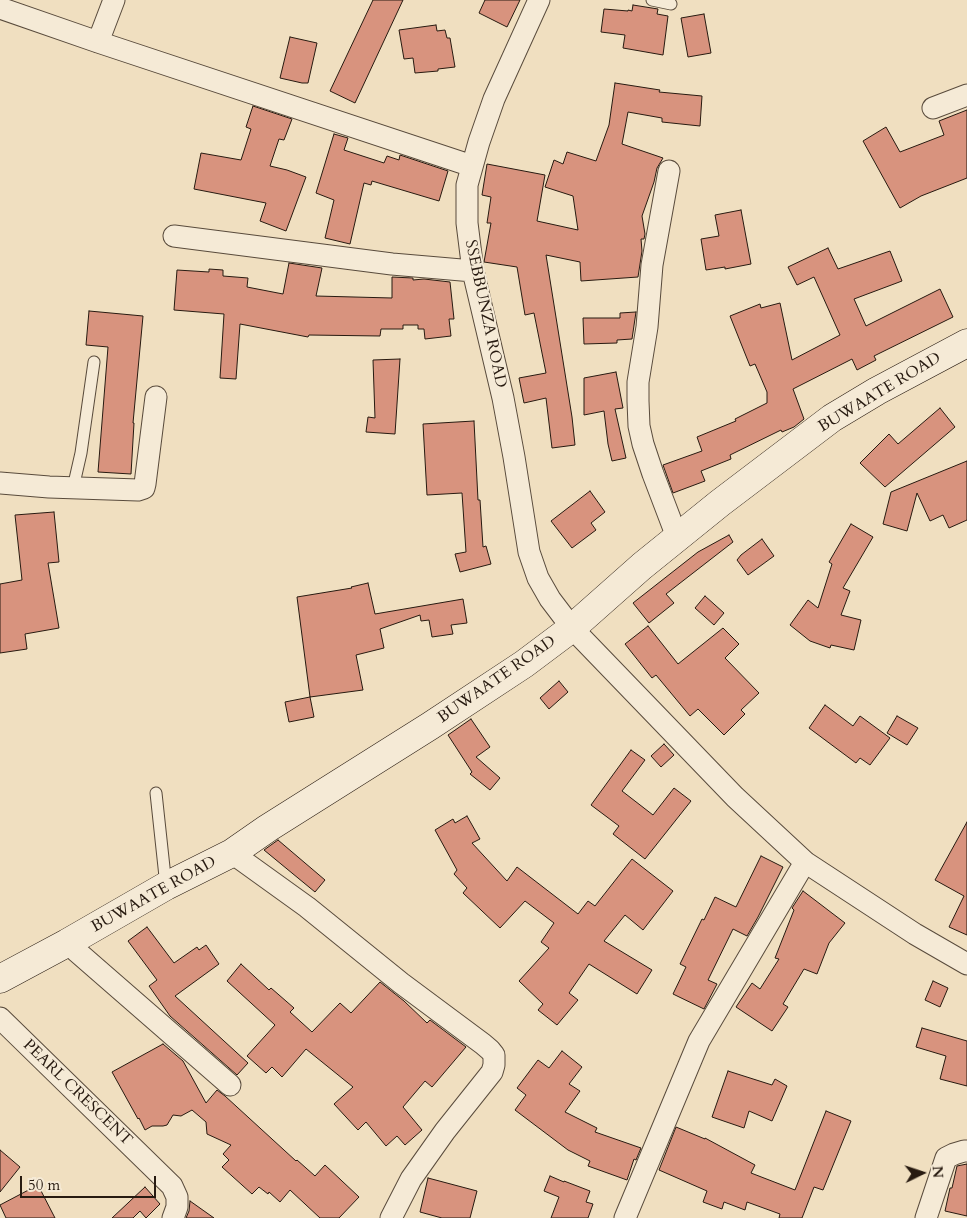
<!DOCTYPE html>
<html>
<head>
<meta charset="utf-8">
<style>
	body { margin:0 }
	#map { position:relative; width:967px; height:1218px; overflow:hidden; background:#f0dfc0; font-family:Cardo,serif }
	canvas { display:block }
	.north { position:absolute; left:897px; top:1148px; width:50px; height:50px; -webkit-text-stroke:4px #f5ead6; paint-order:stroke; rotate:86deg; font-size:14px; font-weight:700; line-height:20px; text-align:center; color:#271a10 }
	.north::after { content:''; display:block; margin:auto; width:18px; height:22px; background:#271a10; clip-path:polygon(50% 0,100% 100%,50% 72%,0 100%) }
	.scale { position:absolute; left:20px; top:1176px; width:136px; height:22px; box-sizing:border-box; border:2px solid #271a10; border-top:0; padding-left:6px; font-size:15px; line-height:18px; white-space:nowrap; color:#271a10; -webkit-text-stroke:4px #f5ead6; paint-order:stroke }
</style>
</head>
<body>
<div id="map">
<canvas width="967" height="1218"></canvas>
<div class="north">N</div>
<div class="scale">50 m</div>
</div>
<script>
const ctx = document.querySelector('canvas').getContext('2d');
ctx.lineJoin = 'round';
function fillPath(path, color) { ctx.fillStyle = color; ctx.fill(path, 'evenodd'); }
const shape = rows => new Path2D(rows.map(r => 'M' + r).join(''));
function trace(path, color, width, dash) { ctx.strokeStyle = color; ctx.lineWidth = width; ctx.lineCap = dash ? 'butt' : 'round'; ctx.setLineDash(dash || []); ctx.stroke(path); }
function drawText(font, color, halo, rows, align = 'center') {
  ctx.font = font + ' Cardo,serif'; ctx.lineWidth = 4; ctx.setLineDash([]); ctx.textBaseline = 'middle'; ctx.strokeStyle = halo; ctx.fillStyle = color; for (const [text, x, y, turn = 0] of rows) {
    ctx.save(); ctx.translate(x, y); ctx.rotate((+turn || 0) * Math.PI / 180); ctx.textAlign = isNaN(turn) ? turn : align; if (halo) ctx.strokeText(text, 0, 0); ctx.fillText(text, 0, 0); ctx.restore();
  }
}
const building = shape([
	[373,0,403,0,355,103,330,91,373,0],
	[485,0,520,0,507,27,479,13,485,0],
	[633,5,658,9,657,14,668,16,663,55,623,48,625,35,601,32,604,9,628,11,628,10,632,11,633,5],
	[704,14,711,53,688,57,681,18,704,14],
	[436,25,437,31,445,30,447,38,450,38,455,67,438,69,438,71,415,73,413,58,404,59,399,30,436,25],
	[290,37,317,43,308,83,302,83,280,78,290,37],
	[615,83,660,90,659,92,702,96,700,126,662,122,662,118,628,112,622,144,663,158,657,168,654,182,642,216,645,234,644,239,641,239,642,251,638,277,581,281,580,262,546,255,572,417,575,445,552,448,546,398,524,403,519,378,546,373,534,313,525,315,517,267,484,262,491,223,487,223,491,197,482,195,487,164,545,175,537,221,578,230,573,196,545,187,554,160,563,164,567,152,596,161,609,125,615,83],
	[253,106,292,119,284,140,279,139,270,166,287,170,306,177,286,231,260,221,266,203,194,189,201,153,241,160,251,129,246,127,253,106],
	[967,110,967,178,921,196,900,208,863,141,886,127,900,152,944,135,939,121,967,110],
	[334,134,348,138,344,150,384,163,387,156,399,160,400,155,448,171,439,201,372,181,371,185,364,183,350,244,325,238,334,200,316,193,334,134],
	[741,210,751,264,725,269,725,267,706,270,701,239,719,236,715,215,741,210],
	[828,248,838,269,890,251,902,281,854,299,866,326,940,289,953,317,874,356,876,360,857,370,852,359,793,389,804,419,794,427,782,432,781,430,730,455,731,459,701,471,705,481,673,493,663,465,702,451,697,437,736,421,735,419,767,403,767,392,755,364,750,366,730,316,760,304,761,308,780,303,792,360,840,335,814,277,797,285,788,267,828,248],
	[289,263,322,268,316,296,392,298,392,277,413,278,413,280,424,279,450,282,454,319,449,319,451,336,425,339,424,329,418,329,418,325,403,325,403,329,381,329,380,336,309,335,308,337,240,324,236,379,220,378,224,314,174,310,177,270,209,272,209,269,223,270,223,276,248,278,247,287,283,294,289,263],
	[89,311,143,316,133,423,134,423,131,474,98,472,108,347,86,345,89,311],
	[636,312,632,339,617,340,617,343,584,344,583,318,620,318,620,313,636,312],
	[400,359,395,434,366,432,368,417,375,418,373,360,400,359],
	[616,372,623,408,615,409,626,458,612,461,608,444,604,411,584,415,584,378,616,372],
	[940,408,955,427,885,487,860,463,889,434,898,444,940,408],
	[474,421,478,500,480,500,483,547,486,546,491,564,460,572,455,554,466,552,462,493,427,495,423,424,474,421],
	[967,461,967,520,949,528,943,515,930,521,917,493,907,531,883,524,891,492,967,461],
	[590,491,605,512,591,523,596,530,572,548,551,521,590,491],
	[54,512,59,562,48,563,59,628,25,634,27,649,0,653,0,584,22,580,15,515,54,512],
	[851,524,873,537,843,588,850,591,841,615,861,620,854,650,831,645,830,648,810,641,790,625,808,600,818,608,832,564,829,562,851,524],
	[729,535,733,542,666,594,674,603,649,623,633,603,698,552,729,535],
	[762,539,774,556,748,575,737,560,741,555,762,539],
	[368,583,375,614,463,599,467,623,451,625,453,634,432,637,429,620,421,621,420,615,380,629,384,648,356,655,363,690,310,697,297,597,352,588,351,587,368,583],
	[705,596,724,613,714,625,695,608,705,596],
	[648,626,678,664,723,628,739,644,725,658,759,693,741,710,745,714,724,735,698,709,690,716,656,675,652,678,625,644,648,626],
	[559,681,568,692,549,709,540,698,559,681],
	[310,697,314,717,289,722,285,702,310,697],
	[825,705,853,726,860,716,890,738,870,765,860,758,856,763,809,728,825,705],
	[897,716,918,728,907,745,887,733,897,716],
	[471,719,490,747,476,757,500,778,490,790,470,774,472,772,448,735,471,719],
	[664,744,674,755,661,767,651,756,664,744],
	[631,750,645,760,622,791,653,815,674,788,691,801,645,859,613,834,619,826,591,805,631,750],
	[467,816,480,839,472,843,507,881,517,867,578,914,588,901,595,906,632,859,673,891,643,930,625,915,604,941,652,970,637,994,589,964,569,993,578,1000,557,1025,538,1010,543,1004,519,981,549,948,541,942,554,923,525,901,500,928,463,893,467,888,454,874,457,870,435,830,453,819,455,823,467,816],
	[967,822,967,935,949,927,964,896,935,880,967,822],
	[278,840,325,880,315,892,264,850,278,840],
	[761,856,783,867,758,917,747,936,733,929,708,980,717,984,704,1009,673,994,686,967,680,964,702,919,704,920,715,897,736,907,761,856],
	[803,891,845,923,829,943,817,974,804,969,783,1004,788,1007,772,1031,736,1007,752,983,760,989,779,959,775,958,794,910,792,908,803,891],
	[147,927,174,963,197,947,199,950,206,945,219,964,175,996,248,1063,237,1075,170,1016,149,986,157,980,128,941,147,927],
	[241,964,269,990,271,988,294,1008,290,1012,312,1032,340,1003,351,1013,380,982,404,1001,427,1023,430,1020,466,1047,432,1087,425,1081,403,1107,422,1130,405,1145,397,1136,386,1146,366,1122,358,1130,334,1104,353,1087,306,1049,282,1077,272,1067,266,1073,247,1056,275,1025,227,981,241,964],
	[933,981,948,988,940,1007,925,1000,933,981],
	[922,1028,967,1041,967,1086,940,1079,946,1056,916,1047,922,1028],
	[163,1044,183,1061,206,1103,217,1090,225,1096,296,1161,297,1160,315,1176,325,1165,359,1197,339,1218,320,1218,290,1190,280,1202,269,1192,268,1194,259,1187,252,1194,222,1167,229,1160,223,1154,231,1145,207,1134,206,1122,192,1110,181,1116,173,1115,167,1125,163,1126,152,1126,145,1130,139,1118,138,1119,112,1072,163,1044],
	[562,1051,582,1067,569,1084,580,1091,565,1112,597,1128,595,1132,641,1148,636,1160,634,1159,627,1180,588,1166,590,1161,568,1150,515,1110,526,1095,517,1088,538,1060,549,1068,562,1051],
	[728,1071,772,1085,775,1079,787,1086,772,1121,749,1111,744,1128,712,1117,728,1071],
	[826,1111,851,1121,823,1190,814,1187,802,1218,779,1218,780,1214,747,1202,745,1210,724,1202,722,1209,703,1202,707,1191,659,1170,676,1127,705,1139,705,1138,755,1165,751,1173,795,1190,826,1111],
	[0,1150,20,1167,0,1192,0,1150],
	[967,1164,967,1216,945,1211,950,1188,952,1188,957,1166,967,1164],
	[550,1176,564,1182,564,1181,590,1191,586,1202,593,1204,588,1218,551,1218,559,1197,544,1191,550,1176],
	[428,1178,477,1191,470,1218,442,1218,420,1212,428,1178],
	[38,1185,55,1218,6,1218,0,1205,38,1185],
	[145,1187,160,1204,146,1218,140,1211,133,1218,112,1218,145,1187],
	[190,1201,214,1218,186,1218,189,1211,190,1201]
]);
fillPath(building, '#d8937e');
trace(building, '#271a10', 1);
const lane = shape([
	[652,0,671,4],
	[73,488,81,453,94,362],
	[156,793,166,886]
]);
const street = shape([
	[539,0,494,99,479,142,467,185,467,223,473,271,503,398,514,457,529,552,538,578,550,599,572,628,735,797,805,862,915,934,967,964],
	[0,8,98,42,472,166],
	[98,42,114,0],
	[933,108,967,95],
	[669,171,652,265,647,327,638,382,638,401,639,426,643,444,653,474,677,537],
	[174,236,392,264,473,271],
	[0,483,49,487,138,490,144,488,145,484,156,397],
	[232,853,307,907,401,983,483,1044,490,1050,494,1055,494,1065,492,1072,445,1131,411,1179,391,1218],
	[67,943,230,1085],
	[0,1018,172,1186,177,1197,177,1207,173,1218],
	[625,1218,699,1041,805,862],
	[926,1218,946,1158,954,1154,964,1151,967,1151]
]);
const secondary = shape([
	[0,979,67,943,166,886,232,853,268,828,430,726,524,664,572,628,642,566,720,503,832,418,877,391,967,343]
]);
trace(lane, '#594b3c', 13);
trace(street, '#594b3c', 23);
trace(secondary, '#271a10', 29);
trace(lane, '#f5ead6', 11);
trace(street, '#f5ead6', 21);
trace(secondary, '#f5ead6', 28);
drawText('16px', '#271a10', '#f5ead6', [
	["SSEBBUNZA ROAD",485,314,78],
	["BUWAATE ROAD",880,393,-31],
	["BUWAATE ROAD",497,680,-35],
	["BUWAATE ROAD",154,895,-29],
	["PEARL CRESCENT",77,1093,44]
]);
</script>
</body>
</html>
